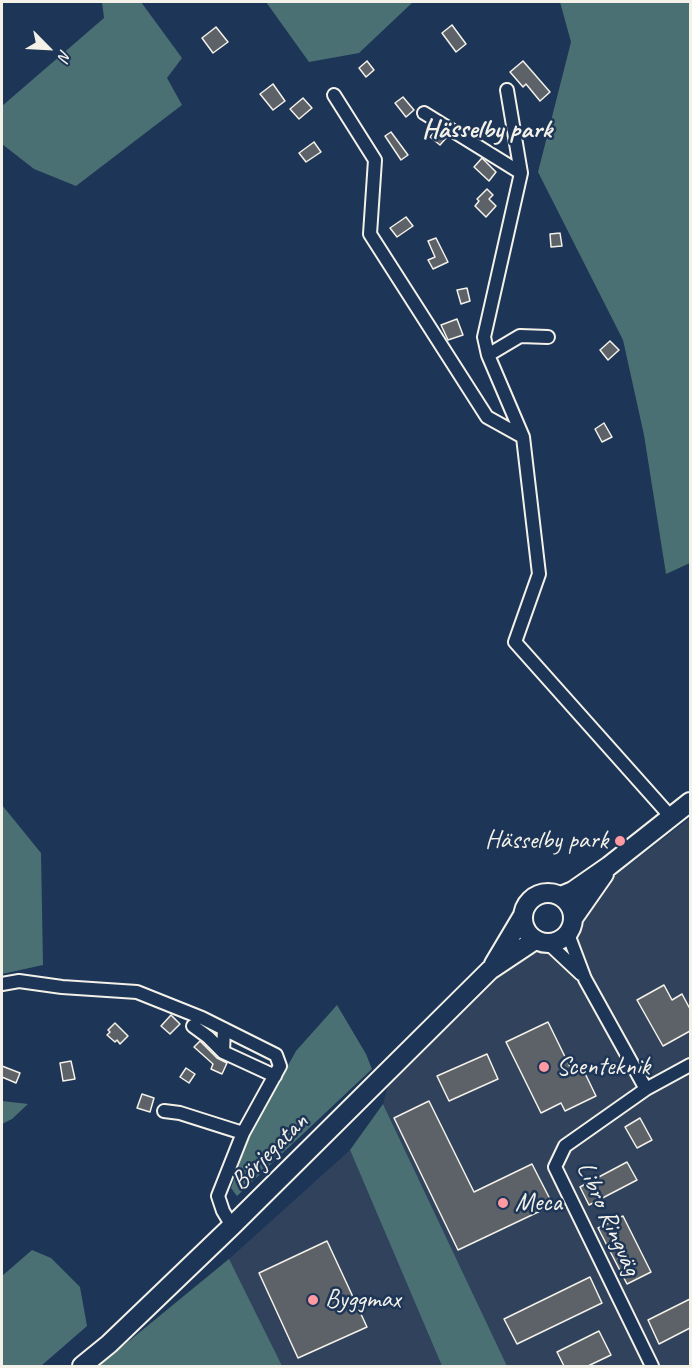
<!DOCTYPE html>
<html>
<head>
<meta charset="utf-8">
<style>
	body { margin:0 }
	#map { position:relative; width:692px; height:1368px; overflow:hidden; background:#1d3557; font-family:Caveat,sans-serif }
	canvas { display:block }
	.frame { position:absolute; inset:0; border:3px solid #f4f1e8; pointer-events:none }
	.north { position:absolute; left:18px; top:18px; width:60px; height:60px; -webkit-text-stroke:4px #1d3557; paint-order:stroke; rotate:114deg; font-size:16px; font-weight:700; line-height:24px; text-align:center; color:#f4f1e8 }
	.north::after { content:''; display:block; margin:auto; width:21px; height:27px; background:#f4f1e8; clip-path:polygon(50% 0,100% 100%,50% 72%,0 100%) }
</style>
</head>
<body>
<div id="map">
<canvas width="692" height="1368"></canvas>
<div class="frame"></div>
<div class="north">N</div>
</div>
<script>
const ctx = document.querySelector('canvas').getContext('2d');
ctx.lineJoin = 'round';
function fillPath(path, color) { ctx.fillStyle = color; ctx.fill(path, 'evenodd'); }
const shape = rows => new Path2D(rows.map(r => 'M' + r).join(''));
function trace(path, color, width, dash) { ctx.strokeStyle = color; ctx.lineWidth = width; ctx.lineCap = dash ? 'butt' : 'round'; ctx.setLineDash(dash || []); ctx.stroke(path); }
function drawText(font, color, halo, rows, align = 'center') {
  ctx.font = font + ' Caveat,sans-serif'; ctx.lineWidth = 5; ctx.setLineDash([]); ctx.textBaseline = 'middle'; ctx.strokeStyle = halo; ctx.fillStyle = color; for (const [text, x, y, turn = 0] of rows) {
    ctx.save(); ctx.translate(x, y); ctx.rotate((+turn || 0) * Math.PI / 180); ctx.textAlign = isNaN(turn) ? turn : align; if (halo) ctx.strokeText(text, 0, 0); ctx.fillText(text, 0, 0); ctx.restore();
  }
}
fillPath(shape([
	[690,818,690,1366,507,1366,383,1104,390,1077,521,955,565,949,608,881],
	[350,1150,442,1366,127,1366,118,1350,229,1259]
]), '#30425c');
fillPath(shape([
	[102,2,141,2,182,58,167,78,182,105,76,186,34,169,2,144,2,106,104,18],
	[266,2,413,2,359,53,309,62],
	[560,2,690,2,690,563,666,574,644,435,623,340,538,172,571,42],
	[2,805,41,853,43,965,2,974],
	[337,1005,366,1054,372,1069,237,1196,231,1188,250,1134,296,1051],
	[2,1101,28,1104,12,1119,2,1124],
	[383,1104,507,1366,442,1366,350,1150],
	[32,1250,51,1258,80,1287,87,1326,41,1366,2,1366,2,1276],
	[229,1259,282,1366,98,1366,118,1350]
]), '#4a7073');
const building = shape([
	[452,25,466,44,456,52,442,33,452,25],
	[216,27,228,42,213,53,202,38,216,27],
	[367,61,374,70,366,77,359,68,367,61],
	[523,61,550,92,540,101,526,84,523,87,510,72,523,61],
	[273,84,285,101,273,110,260,94,273,84],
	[403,97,414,110,406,117,395,103,403,97],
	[303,98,312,108,299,119,290,109,303,98],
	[436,130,447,137,440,145,430,137,436,130],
	[391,132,408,155,401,160,385,136,391,132],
	[314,142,321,152,306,162,299,153,314,142],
	[482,158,496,172,489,181,474,167,482,158],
	[487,189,493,195,489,199,496,206,486,217,475,206,479,201,477,199,487,189],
	[406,217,413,226,397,237,390,228,406,217],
	[560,233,562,246,551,247,550,234,560,233],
	[436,238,448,262,433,269,428,260,435,257,428,241,436,238],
	[467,288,470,301,461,304,457,290,467,288],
	[457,319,463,335,448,340,441,325,457,319],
	[610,341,619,350,608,360,600,350,610,341],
	[604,423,612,437,602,442,595,429,604,423],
	[664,985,672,1000,682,994,690,1009,690,1031,663,1046,637,1000,664,985],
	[171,1015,180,1024,170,1034,161,1026,171,1015],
	[548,1022,571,1069,581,1065,596,1096,565,1111,561,1103,541,1113,506,1042,548,1022],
	[115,1023,128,1036,120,1044,117,1040,115,1042,107,1035,110,1032,108,1030,115,1023],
	[200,1041,217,1058,227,1063,222,1074,211,1069,213,1064,194,1047,200,1041],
	[487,1054,498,1079,449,1101,437,1076,487,1054],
	[71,1061,75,1079,63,1081,60,1063,71,1061],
	[2,1066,20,1073,16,1083,2,1077,2,1066],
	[186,1068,195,1074,189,1083,180,1077,186,1068],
	[142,1094,154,1098,150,1112,137,1108,142,1094],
	[429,1101,474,1192,532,1164,553,1205,458,1250,394,1118,429,1101],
	[640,1118,652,1140,637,1148,625,1127,640,1118],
	[627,1162,637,1180,589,1205,580,1187,627,1162],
	[623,1216,651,1272,627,1284,598,1228,623,1216],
	[327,1241,367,1327,298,1358,259,1273,327,1241],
	[590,1277,602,1303,517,1344,504,1319,590,1277],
	[690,1299,690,1328,659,1344,648,1320,690,1299],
	[599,1331,611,1355,588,1366,564,1366,557,1352,599,1331]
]);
fillPath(building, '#5d6268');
trace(building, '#f4f1e8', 1.5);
const minor = shape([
	[334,95,375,160,370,234,487,417,523,437,539,574,515,642,671,817],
	[424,113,521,173],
	[488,355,484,337,521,173,507,90],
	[523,437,488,355,520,336,548,337],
	[568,934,585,979,646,1089],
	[549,944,581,974],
	[2,984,19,981,62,987,137,992,202,1018,276,1055,280,1066,243,1133,218,1196,223,1211,232,1226],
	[193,1026,208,1037,223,1052],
	[224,1029,223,1052,275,1076],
	[164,1111,180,1113,243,1133],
	[652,1366,555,1167,565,1146,646,1089,690,1065]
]);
const secondary = shape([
	'523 918a25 25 0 1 1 50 0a25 25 0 1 1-50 0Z',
	[561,896,573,891,609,866,690,802],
	[574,917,604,874],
	[494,964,522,917],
	[82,1366,109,1344,232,1226,490,970,535,940]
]);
trace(minor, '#f4f1e8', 16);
trace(secondary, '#f4f1e8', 22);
trace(minor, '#1d3557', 12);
trace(secondary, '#1d3557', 18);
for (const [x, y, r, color] of [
	[620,841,6,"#ff9aa2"],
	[544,1067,6,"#ff9aa2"],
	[503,1203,6,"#ff9aa2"],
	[313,1300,6,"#ff9aa2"]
]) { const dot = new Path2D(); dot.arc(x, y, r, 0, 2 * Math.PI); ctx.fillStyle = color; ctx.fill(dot); trace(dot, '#1d3557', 2); }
drawText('26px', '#f4f1e8', '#1d3557', [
	["Hässelby park",608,841,"right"],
	["Scenteknik",556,1067],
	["Meca",515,1203],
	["Byggmax",325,1300]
], 'left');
drawText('26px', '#f4f1e8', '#1d3557', [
	["Börjegatan",270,1152,-45],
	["Libro Ringväg",608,1219,66]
]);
drawText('bold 27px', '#f4f1e8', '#1d3557', [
	["Hässelby park",487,130]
]);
</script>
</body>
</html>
